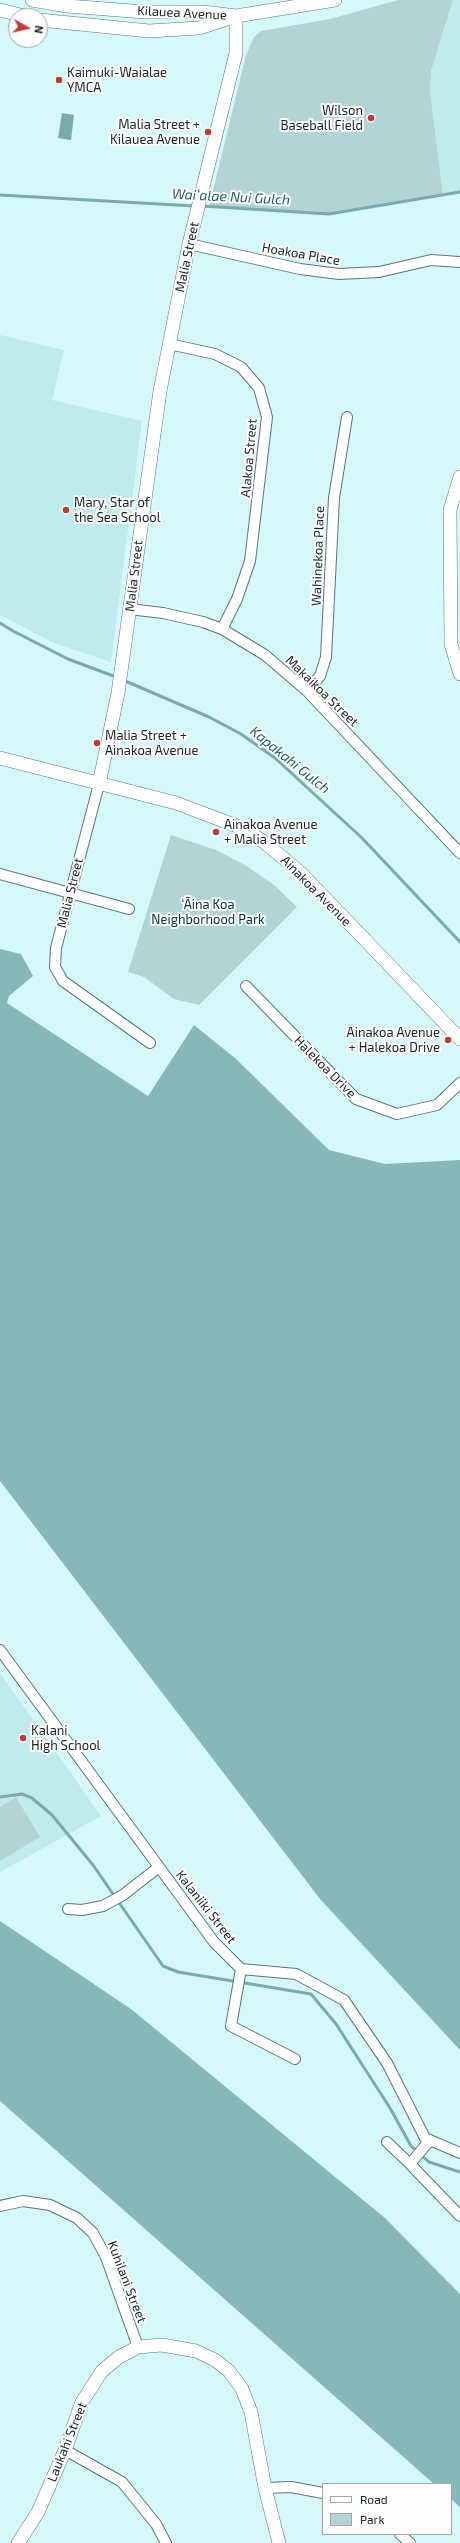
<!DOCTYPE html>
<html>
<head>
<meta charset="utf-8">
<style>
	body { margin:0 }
	#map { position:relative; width:460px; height:2543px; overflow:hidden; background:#d5f9fa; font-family:"Exo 2",sans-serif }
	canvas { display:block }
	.legend { position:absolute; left:322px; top:2483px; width:130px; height:52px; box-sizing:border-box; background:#fefefe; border:1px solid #a2a7a7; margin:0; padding:5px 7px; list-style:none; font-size:12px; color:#172424 }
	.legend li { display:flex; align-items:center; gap:8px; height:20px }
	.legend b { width:20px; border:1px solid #a2a7a7 }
	.north { position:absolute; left:8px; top:8px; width:40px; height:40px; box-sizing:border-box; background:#fefefe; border:1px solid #a2a7a7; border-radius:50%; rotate:98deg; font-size:11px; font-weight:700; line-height:16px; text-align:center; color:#172424 }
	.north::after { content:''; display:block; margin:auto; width:14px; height:18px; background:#c63831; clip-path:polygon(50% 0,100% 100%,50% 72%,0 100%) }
</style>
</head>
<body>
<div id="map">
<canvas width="460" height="2543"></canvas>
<ul class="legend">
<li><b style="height:5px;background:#fff"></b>Road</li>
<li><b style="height:11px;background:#b2d4d5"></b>Park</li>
</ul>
<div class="north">N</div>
</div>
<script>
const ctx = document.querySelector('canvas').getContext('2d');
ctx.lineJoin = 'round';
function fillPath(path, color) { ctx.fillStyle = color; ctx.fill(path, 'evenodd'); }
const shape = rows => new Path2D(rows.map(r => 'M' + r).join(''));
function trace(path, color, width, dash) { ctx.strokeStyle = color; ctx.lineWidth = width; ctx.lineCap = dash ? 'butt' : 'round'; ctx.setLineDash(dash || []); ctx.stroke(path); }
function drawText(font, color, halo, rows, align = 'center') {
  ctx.font = font + ' "Exo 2",sans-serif'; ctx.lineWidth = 4; ctx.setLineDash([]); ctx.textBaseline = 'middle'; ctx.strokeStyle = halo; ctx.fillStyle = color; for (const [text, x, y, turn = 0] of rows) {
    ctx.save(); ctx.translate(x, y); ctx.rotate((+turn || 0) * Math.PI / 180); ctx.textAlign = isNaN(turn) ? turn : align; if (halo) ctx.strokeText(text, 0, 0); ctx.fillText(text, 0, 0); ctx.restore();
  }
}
fillPath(shape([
	[453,0,460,0,460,192,443,195,430,90,431,71],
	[0,335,64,350,52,400,142,421,111,662,54,643,0,615],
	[0,1673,101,1816,0,1872]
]), '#bfebed');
fillPath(shape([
	[398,0,453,0,431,71,430,90,443,195,329,214,209,207,246,55,254,37,261,31,330,19],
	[171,835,216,850,245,865,274,885,297,907,199,1005,174,999,144,977,128,972],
	[16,1797,40,1837,0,1861,0,1807]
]), '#b2d4d5');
fillPath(shape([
	[0,949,21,954,33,976,9,996,7,1003,148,1096,194,1025,235,1058,329,1150,385,1164,460,1160,460,2050,320,1899,0,1481],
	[0,1921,131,2009,385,2218,460,2294,460,2507,451,2499,451,2484,434,2484,0,2101]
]), '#87b8b9');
fillPath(shape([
	[62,113,74,115,71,140,58,138]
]), '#7aaaac');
trace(shape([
	[0,195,194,206],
	[202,206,329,214,460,192],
	[0,623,13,631,68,659,116,677],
	[123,680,209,717,241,734,275,758,362,838,460,942],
	[0,1797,22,1794,32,1798,52,1815,93,1865,163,1966,178,1972,311,1994,336,2024,390,2108,411,2146,429,2162,460,2172]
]), '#7aaaac', 3);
const minor = shape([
	[189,244,300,269,339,274,379,272,431,260,460,262],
	[169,344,215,354,241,367,259,388,267,417,250,561,237,599,222,629],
	[129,609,163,613,203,622,222,629,265,655,307,691,460,853],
	[307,691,320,676,326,657,334,498,347,417],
	[99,784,56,948,55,967,63,981,150,1043],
	[0,874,129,909],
	[246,986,356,1099,397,1114,437,1105,460,1083],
	[0,1650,214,1942,241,1969,296,1974,344,2000,387,2063,425,2138,460,2153],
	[68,1909,82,1910,103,1906,123,1895,159,1867],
	[241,1969,231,2026,295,2059],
	[430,2140,410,2164,460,2216],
	[387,2142,410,2164],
	[0,2206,23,2201,50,2205,77,2218,93,2233,106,2257,138,2347],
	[65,2450,122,2482,156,2524,166,2543],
	[265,2488,291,2487,323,2493],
	[400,2534,410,2543]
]);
const tertiary = shape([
	[32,0,67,6,145,12,203,12,236,16,335,0],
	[0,10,24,16],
	[40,20,149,31,199,28,236,16],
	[460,477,450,510,451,644,460,674],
	[0,758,176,803,242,828,264,842,301,873,460,1039],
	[99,784,118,693,160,391,189,244,236,53,236,16],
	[18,2543,38,2512,65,2450,82,2402,102,2371,119,2357,138,2347,162,2345,196,2351,215,2360,229,2371,242,2389,251,2412,265,2488,279,2543]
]);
trace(minor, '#577778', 12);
trace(tertiary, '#577778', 14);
trace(minor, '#fff', 10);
trace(tertiary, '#fff', 13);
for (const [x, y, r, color] of [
	[59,80,4,"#c63831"],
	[371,118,4,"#c63831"],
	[208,132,4,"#c63831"],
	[66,510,4,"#c63831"],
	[97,743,4,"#c63831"],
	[216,832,4,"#c63831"],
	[448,1040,4,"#c63831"],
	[23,1738,4,"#c63831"]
]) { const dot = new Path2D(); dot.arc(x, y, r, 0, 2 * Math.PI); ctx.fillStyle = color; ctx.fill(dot); trace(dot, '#fefefe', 1.5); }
drawText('13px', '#172424', '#fefefe', [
	["Kilauea Avenue",182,13,3],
	["Hoakoa Place",301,254,10],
	["Malia Street",187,257,-78],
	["Alakoa Street",249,458,-85],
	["Wahinekoa Place",318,556,-88],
	["Malia Street",134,576,-83],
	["Makaikoa Street",322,691,44],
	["Ainakoa Avenue",316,891,45],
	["Malia Street",70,893,-76],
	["Halekoa Drive",325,1067,45],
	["Kalaniiki Street",206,1907,52],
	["Kuhilani Street",127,2282,69],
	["Laukahi Street",67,2442,-68]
]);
drawText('13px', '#172424', '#fefefe', [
	["Kaimuki-Waialae",67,73],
	["YMCA",67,88],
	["Wilson",363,111,"right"],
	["Baseball Field",363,126,"right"],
	["Malia Street +",200,125,"right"],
	["Kilauea Avenue",200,140,"right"],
	["Mary, Star of",74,503],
	["the Sea School",74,518],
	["Malia Street +",105,736],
	["Ainakoa Avenue",105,751],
	["Ainakoa Avenue",224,825],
	["+ Malia Street",224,840],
	["Ainakoa Avenue",440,1033,"right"],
	["+ Halekoa Drive",440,1048,"right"],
	["Kalani",31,1731],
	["High School",31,1746]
], 'left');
drawText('13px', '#033436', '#fefefe', [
	["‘Āina Koa",208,905],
	["Neighborhood Park",208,920]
]);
drawText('italic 14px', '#1c5f62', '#fefefe', [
	["Waiʻalae Nui Gulch",231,197,3],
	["Kapakahi Gulch",290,760,39]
]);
</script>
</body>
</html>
